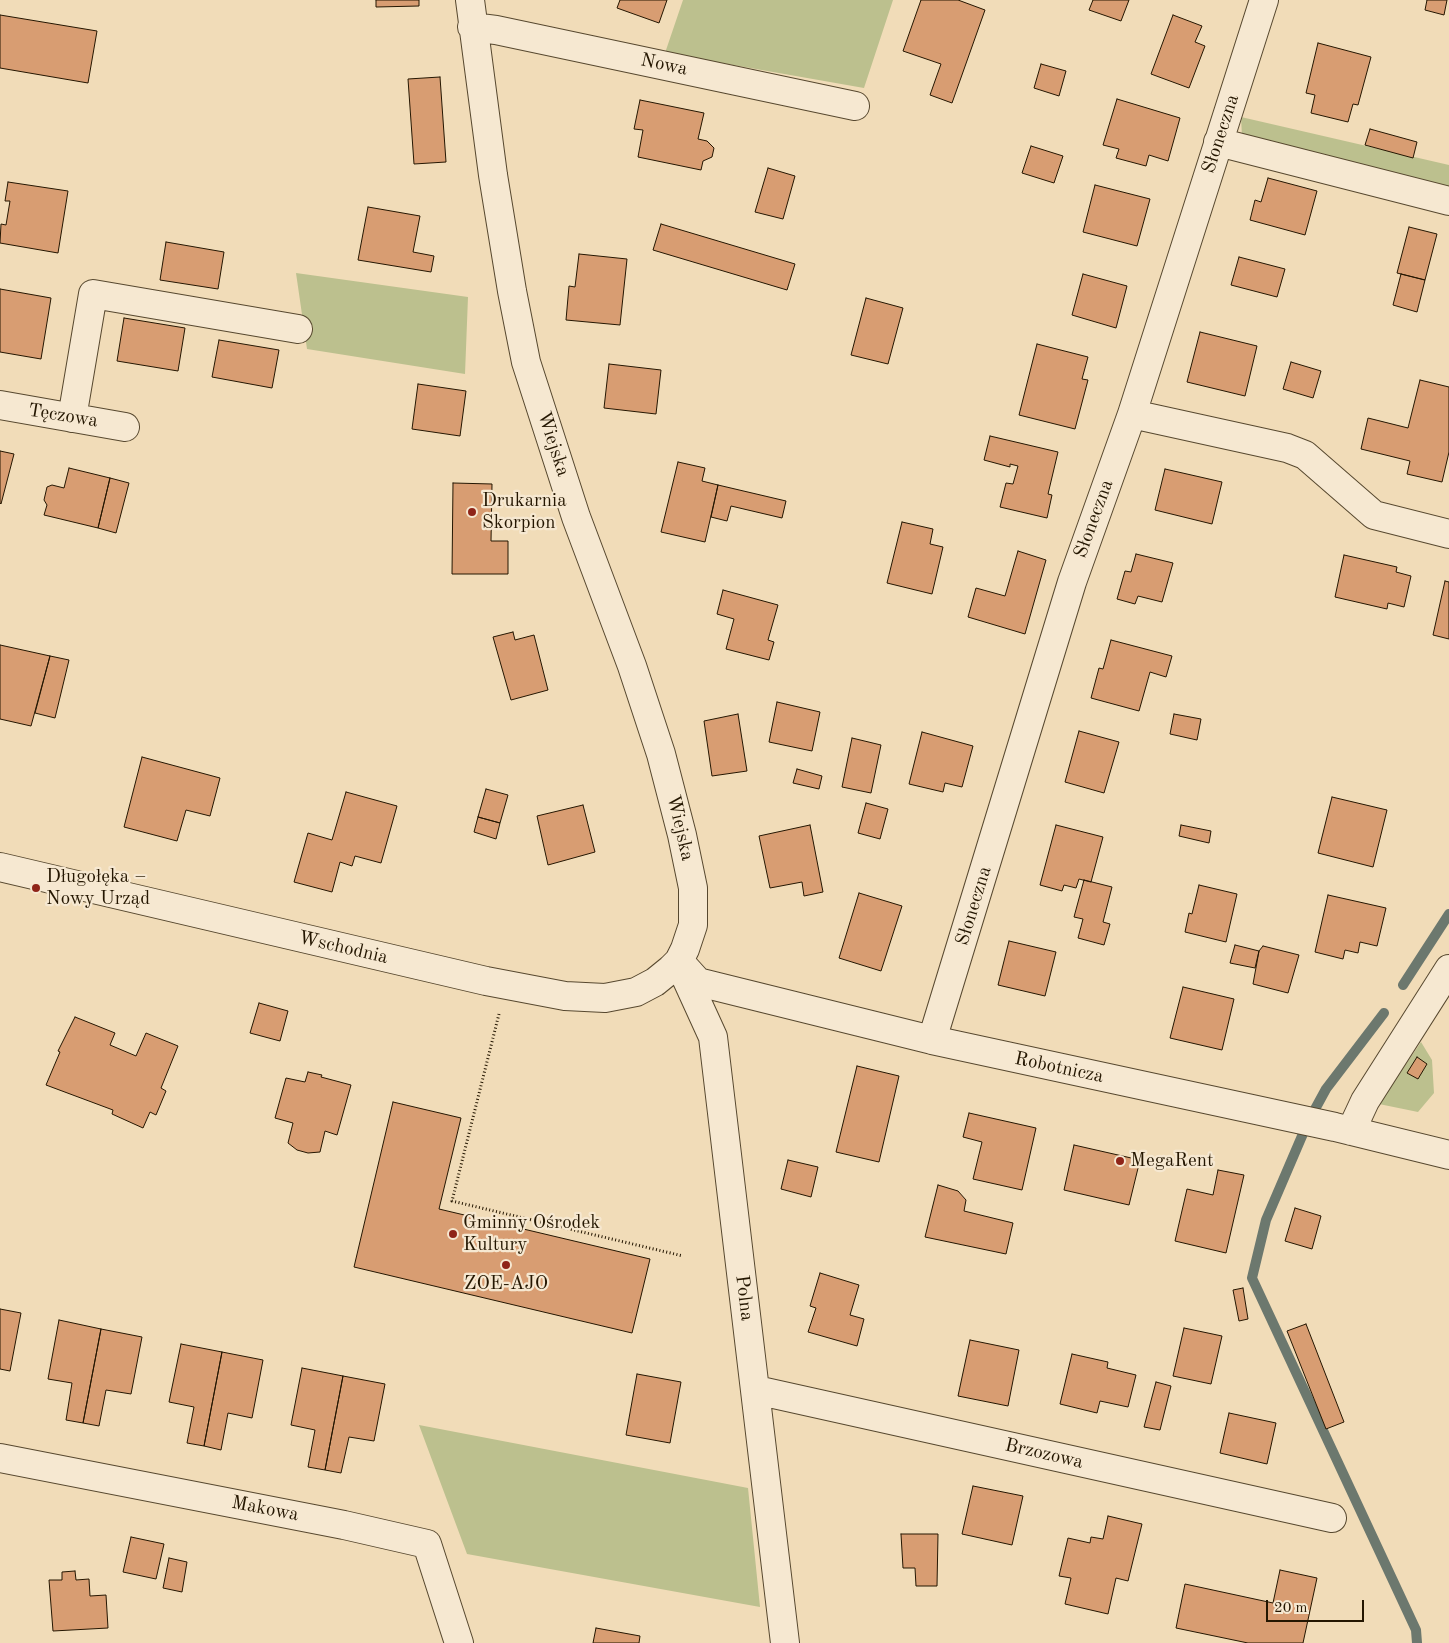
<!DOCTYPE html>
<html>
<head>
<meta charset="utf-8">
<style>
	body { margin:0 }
	#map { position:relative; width:1449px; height:1643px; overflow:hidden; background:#f1dcb8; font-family:"Old Standard TT",serif }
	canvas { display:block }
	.scale { position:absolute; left:1266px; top:1600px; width:98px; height:22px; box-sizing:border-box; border:2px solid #241601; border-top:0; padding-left:6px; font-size:15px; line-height:18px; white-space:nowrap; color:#241601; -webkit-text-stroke:4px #f6e8d1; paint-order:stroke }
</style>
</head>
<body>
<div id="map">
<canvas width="1449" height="1643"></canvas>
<div class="scale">20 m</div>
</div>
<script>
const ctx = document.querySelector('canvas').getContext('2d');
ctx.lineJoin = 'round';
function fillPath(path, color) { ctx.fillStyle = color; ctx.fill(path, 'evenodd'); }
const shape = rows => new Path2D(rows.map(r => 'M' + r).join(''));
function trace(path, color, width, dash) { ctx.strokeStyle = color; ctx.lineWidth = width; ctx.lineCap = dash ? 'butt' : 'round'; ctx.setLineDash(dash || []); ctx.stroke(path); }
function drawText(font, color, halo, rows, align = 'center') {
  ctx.font = font + ' "Old Standard TT",serif'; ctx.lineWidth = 4.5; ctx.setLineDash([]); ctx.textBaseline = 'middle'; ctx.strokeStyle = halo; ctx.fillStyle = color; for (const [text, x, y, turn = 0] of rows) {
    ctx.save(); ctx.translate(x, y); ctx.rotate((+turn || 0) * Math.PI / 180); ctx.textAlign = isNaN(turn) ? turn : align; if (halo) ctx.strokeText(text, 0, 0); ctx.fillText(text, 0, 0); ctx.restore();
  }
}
fillPath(shape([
	[683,0,893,0,864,88,665,53],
	[1241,117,1449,165,1449,190,1242,137],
	[296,273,468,297,465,374,307,349],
	[1421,1042,1432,1060,1434,1093,1418,1112,1379,1104],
	[419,1425,748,1488,760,1607,467,1554]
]), '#bcc08e');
trace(shape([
	[1403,985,1449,914],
	[1384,1013,1326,1089,1308,1122,1266,1220,1252,1278,1416,1630,1417,1643]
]), '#6c786e', 10);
const building = shape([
	[376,0,419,0,419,6,376,7,376,0],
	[620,0,667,0,659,23,617,8,620,0],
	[921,0,958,0,985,10,952,103,930,95,941,64,903,51,921,0],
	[1093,0,1129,0,1121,21,1089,10,1093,0],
	[1427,0,1447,0,1444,15,1425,10,1427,0],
	[0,15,97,31,88,83,0,68,0,15],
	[1173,15,1202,26,1195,42,1205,46,1189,88,1151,74,1173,15],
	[1318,43,1371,57,1358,105,1353,104,1348,122,1311,113,1315,95,1306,93,1318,43],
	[1041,64,1066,71,1059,96,1034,88,1041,64],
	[440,77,446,162,414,164,408,79,440,77],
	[1117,99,1180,118,1168,161,1149,155,1146,166,1116,158,1119,149,1103,145,1117,99],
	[640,100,704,113,698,139,707,141,714,148,712,157,703,161,701,170,638,157,643,130,634,129,640,100],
	[1370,129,1417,142,1413,158,1365,145,1370,129],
	[1031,146,1063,156,1054,183,1022,173,1031,146],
	[768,168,795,176,783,219,755,212,768,168],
	[1268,178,1317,191,1305,235,1250,220,1255,200,1261,202,1268,178],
	[8,182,68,191,58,253,0,243,1,224,6,225,10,201,5,201,8,182],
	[1095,185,1150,199,1137,246,1083,232,1095,185],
	[368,207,420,216,413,252,434,256,431,272,358,260,368,207],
	[661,224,795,264,787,290,653,250,661,224],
	[1409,227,1437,234,1425,280,1397,273,1409,227],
	[166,242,224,252,218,289,160,280,166,242],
	[579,254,627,259,620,325,566,320,569,286,575,287,579,254],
	[1239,257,1285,269,1277,297,1231,285,1239,257],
	[1083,274,1127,286,1116,328,1072,315,1083,274],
	[1401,274,1425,280,1417,312,1393,305,1401,274],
	[0,289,51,298,41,359,0,352,0,289],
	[866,298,903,308,888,364,851,355,866,298],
	[124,318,185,328,178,371,117,361,124,318],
	[1200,332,1257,346,1245,396,1187,382,1200,332],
	[219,340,279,350,272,388,212,377,219,340],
	[1037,344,1088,357,1082,379,1088,380,1075,429,1019,415,1037,344],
	[1291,362,1321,371,1313,398,1283,389,1291,362],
	[609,364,661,370,656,414,604,408,609,364],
	[1420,380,1449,387,1449,452,1442,482,1407,474,1410,461,1361,449,1368,418,1408,428,1420,380],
	[418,384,466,391,460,436,412,429,418,384],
	[990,436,1058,452,1048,494,1052,495,1047,518,1000,507,1006,483,1013,484,1018,466,1010,464,1010,467,984,460,990,436],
	[0,451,14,454,1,504,0,503,0,451],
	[678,462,705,468,702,481,718,485,705,542,661,532,678,462],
	[69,468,110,478,98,528,44,515,47,505,44,500,47,487,52,485,64,488,69,468],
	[1165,469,1222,482,1212,524,1155,510,1165,469],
	[110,478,129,483,116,533,98,528,110,478],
	[453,483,492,484,491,541,508,541,508,574,452,574,453,483],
	[718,485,786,501,782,518,731,506,727,521,711,517,718,485],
	[902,522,933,529,930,544,943,547,932,594,887,583,902,522],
	[1018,551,1046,560,1025,634,968,617,976,588,1005,596,1018,551],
	[1136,554,1173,563,1162,602,1138,596,1135,604,1117,599,1125,571,1131,572,1136,554],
	[1344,555,1397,567,1396,572,1411,576,1404,607,1388,603,1387,609,1335,597,1344,555],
	[1445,581,1449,582,1449,639,1433,635,1445,581],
	[723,590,778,605,768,640,774,642,769,660,726,649,734,619,717,614,723,590],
	[513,632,515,640,534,635,548,690,511,700,493,637,513,632],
	[1111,640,1172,656,1166,677,1150,672,1139,711,1091,698,1099,668,1103,669,1111,640],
	[0,645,50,656,31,726,0,719,0,645],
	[50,656,69,660,55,718,35,713,50,656],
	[777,702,820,712,812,751,769,742,777,702],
	[738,714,747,771,712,776,704,721,738,714],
	[1174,714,1201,719,1197,740,1170,734,1174,714],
	[1079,731,1119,742,1104,793,1065,782,1079,731],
	[922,732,973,746,962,787,945,783,943,792,909,784,922,732],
	[852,738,881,745,871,793,842,787,852,738],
	[142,757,220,778,210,816,186,810,177,841,124,827,142,757],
	[797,769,822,776,819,789,793,783,797,769],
	[486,789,508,795,500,823,478,817,486,789],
	[346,792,397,806,381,863,355,856,352,866,340,862,332,892,294,882,308,833,332,840,346,792],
	[1332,797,1387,810,1373,867,1318,853,1332,797],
	[866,803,888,809,880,839,858,833,866,803],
	[583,805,595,852,548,865,537,816,583,805],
	[478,817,500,823,496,839,474,832,478,817],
	[810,825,823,892,804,896,802,882,770,888,759,836,810,825],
	[1056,825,1103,837,1091,882,1079,879,1076,888,1064,885,1062,891,1040,885,1056,825],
	[1181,825,1211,831,1209,843,1179,836,1181,825],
	[1084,880,1112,887,1103,922,1110,924,1104,945,1078,938,1083,919,1074,917,1084,880],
	[1199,885,1237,894,1226,942,1185,932,1189,913,1192,914,1199,885],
	[859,893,902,906,881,971,839,958,859,893],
	[1328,895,1386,908,1377,946,1360,942,1358,953,1345,950,1343,959,1315,952,1328,895],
	[1009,941,1056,952,1045,996,998,985,1009,941],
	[1235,945,1259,951,1255,968,1230,963,1235,945],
	[1263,946,1299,955,1288,993,1253,984,1259,951,1263,946],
	[1183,987,1234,999,1222,1050,1170,1038,1183,987],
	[259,1003,288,1011,280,1041,250,1033,259,1003],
	[75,1017,115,1033,110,1045,136,1056,146,1033,178,1046,161,1088,166,1091,156,1115,150,1112,143,1128,112,1114,113,1110,46,1085,60,1052,58,1051,75,1017],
	[1417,1057,1427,1064,1418,1079,1407,1073,1417,1057],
	[857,1066,899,1076,879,1162,836,1152,857,1066],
	[308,1072,322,1075,321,1077,351,1085,337,1135,325,1131,320,1152,308,1153,297,1150,288,1143,293,1123,275,1118,286,1078,305,1082,308,1072],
	[393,1102,461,1118,439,1209,650,1259,632,1333,354,1267,393,1102],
	[969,1113,1036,1128,1022,1190,973,1179,982,1142,963,1137,969,1113],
	[1074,1145,1140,1160,1129,1205,1064,1190,1074,1145],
	[788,1160,818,1167,811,1197,781,1189,788,1160],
	[1218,1170,1244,1175,1226,1253,1175,1241,1187,1189,1213,1195,1218,1170],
	[938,1185,958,1191,966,1200,964,1211,1013,1223,1006,1254,925,1237,938,1185],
	[1295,1208,1321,1216,1312,1249,1285,1241,1295,1208],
	[820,1273,859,1285,850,1315,864,1319,857,1346,808,1332,816,1308,810,1306,820,1273],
	[1243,1288,1248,1319,1239,1321,1233,1290,1243,1288],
	[0,1309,21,1313,10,1371,0,1369,0,1309],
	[59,1320,101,1329,83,1423,66,1420,72,1383,48,1379,59,1320],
	[1306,1324,1344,1422,1326,1429,1287,1331,1306,1324],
	[1184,1328,1222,1336,1211,1384,1173,1376,1184,1328],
	[101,1329,142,1337,131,1394,106,1390,99,1426,83,1423,101,1329],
	[970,1340,1019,1350,1008,1406,958,1396,970,1340],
	[181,1344,222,1352,204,1446,187,1443,194,1407,169,1402,181,1344],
	[222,1352,263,1360,252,1418,228,1413,221,1450,204,1446,222,1352],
	[1072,1354,1108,1362,1107,1368,1136,1375,1128,1407,1100,1401,1097,1413,1060,1404,1072,1354],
	[302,1368,343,1376,325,1470,308,1467,315,1430,291,1425,302,1368],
	[637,1374,681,1382,670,1443,626,1435,637,1374],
	[343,1376,385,1384,374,1441,349,1437,341,1473,325,1470,343,1376],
	[1156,1382,1171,1386,1160,1430,1144,1427,1156,1382],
	[1229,1413,1276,1423,1267,1464,1220,1453,1229,1413],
	[973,1486,1023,1496,1012,1545,962,1534,973,1486],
	[1108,1516,1142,1524,1128,1581,1116,1578,1108,1614,1065,1604,1071,1578,1059,1576,1068,1538,1090,1543,1091,1537,1103,1539,1108,1516],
	[901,1534,938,1534,937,1586,916,1586,915,1568,903,1568,901,1534],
	[131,1537,164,1544,156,1579,123,1572,131,1537],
	[169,1558,187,1562,182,1592,163,1588,169,1558],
	[1280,1570,1317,1578,1303,1643,1248,1643,1176,1628,1185,1584,1273,1603,1280,1570],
	[75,1571,76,1580,89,1579,90,1596,106,1595,108,1628,53,1631,49,1580,62,1580,62,1572,75,1571],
	[596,1628,640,1636,639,1643,593,1643,596,1628]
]);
fillPath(building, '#d89d72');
trace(building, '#241601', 1);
const minor = shape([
	[472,27,496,30,855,106],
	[1218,142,1449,201],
	[0,405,125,427],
	[1132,414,1287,448,1305,455,1374,515,1449,534],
	[72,418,93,294,298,329],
	[0,867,486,981,565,996,605,998,636,992,655,982,671,969,679,961,685,949,693,925,693,888,682,835,661,754,632,666,576,517,526,362,512,291,493,175,470,0],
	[679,961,698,982,932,1040,1335,1127,1449,1155],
	[682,969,713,1037,785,1643],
	[932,1040,1072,582,1132,414,1264,0],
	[1351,1131,1365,1101,1449,969],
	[756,1390,1332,1518],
	[0,1458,344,1525,427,1544,459,1643]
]);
trace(minor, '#57482f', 30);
trace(shape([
	[499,1014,452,1201,683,1256]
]), '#241601', 3, [1, 2.5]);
trace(minor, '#f6e8d1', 28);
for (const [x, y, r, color] of [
	[472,512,5,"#8f2418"],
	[36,888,5,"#8f2418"],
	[1120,1161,5,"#8f2418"],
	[453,1234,5,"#8f2418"],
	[506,1265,5,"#8f2418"]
]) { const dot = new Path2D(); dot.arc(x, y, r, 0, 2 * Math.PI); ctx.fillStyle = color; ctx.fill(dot); trace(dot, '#f6e8d1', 2); }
drawText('19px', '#241601', '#f6e8d1', [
	["Nowa",664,65,12],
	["Słoneczna",1221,134,-72],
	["Tęczowa",63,416,9],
	["Wiejska",553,444,72],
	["Słoneczna",1094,519,-70],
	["Wiejska",680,828,77],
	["Słoneczna",974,906,-73],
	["Wschodnia",343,948,13],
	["Robotnicza",1059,1068,12],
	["Polna",744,1298,83],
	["Brzozowa",1044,1454,13],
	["Makowa",265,1509,11]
]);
drawText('19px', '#241601', '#f6e8d1', [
	["Drukarnia",482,501],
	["Skorpion",482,523],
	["Długołęka –",46,877],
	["Nowy Urząd",46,899],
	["MegaRent",1130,1161],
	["Gminny Ośrodek",463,1223],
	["Kultury",463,1245],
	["ZOE-AJO",506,1284,"center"]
], 'left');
</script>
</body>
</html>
